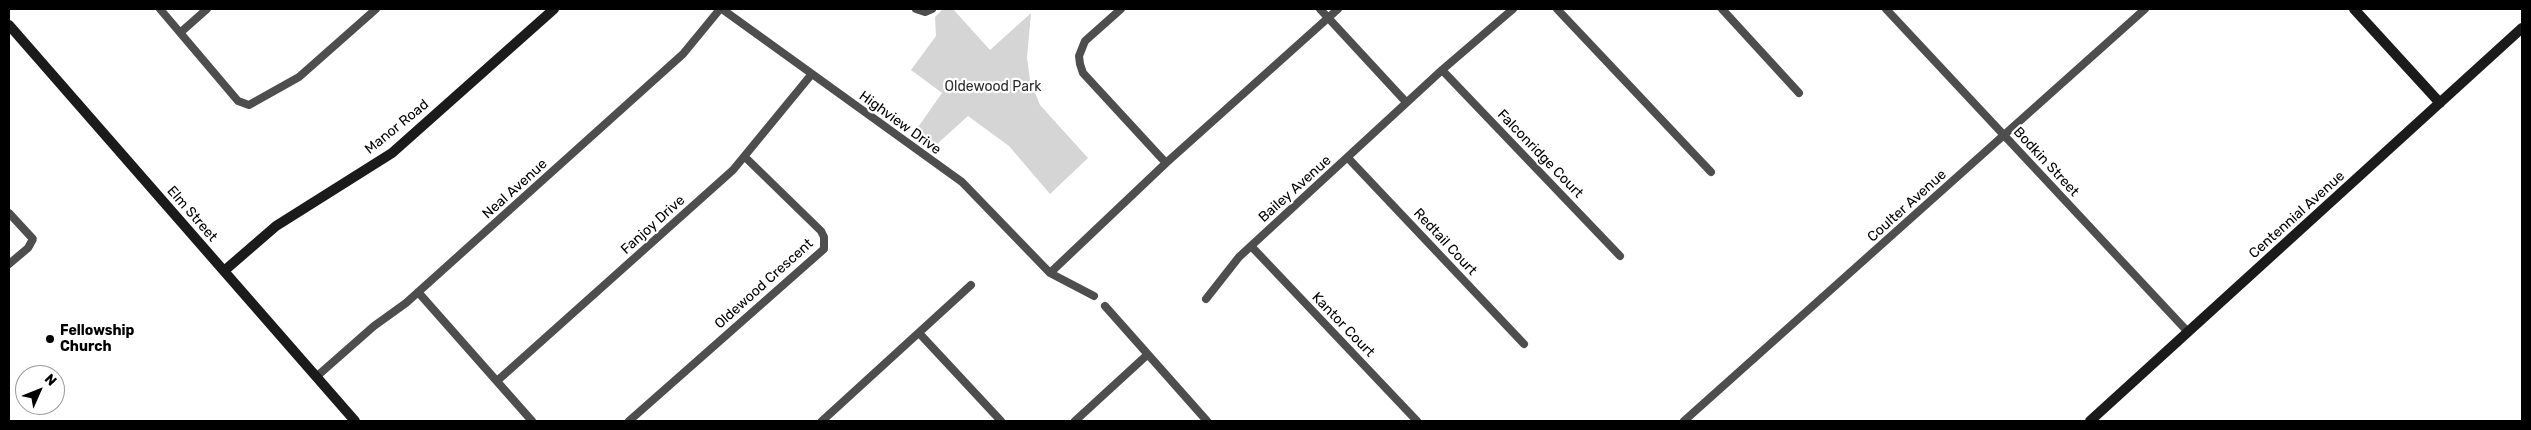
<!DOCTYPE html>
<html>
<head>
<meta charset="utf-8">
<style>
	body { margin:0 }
	#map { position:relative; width:2531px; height:430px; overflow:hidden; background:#fff; font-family:Rubik,sans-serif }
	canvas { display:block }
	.frame { position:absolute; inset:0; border:10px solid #000; pointer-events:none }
	.north { position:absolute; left:15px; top:365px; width:50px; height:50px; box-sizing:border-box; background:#fff; border:1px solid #999; border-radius:50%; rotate:46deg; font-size:14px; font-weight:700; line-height:20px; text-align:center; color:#000 }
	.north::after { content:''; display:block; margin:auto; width:18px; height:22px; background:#000; clip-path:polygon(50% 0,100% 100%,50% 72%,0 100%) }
</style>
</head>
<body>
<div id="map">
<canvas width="2531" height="430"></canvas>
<div class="frame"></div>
<div class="north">N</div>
</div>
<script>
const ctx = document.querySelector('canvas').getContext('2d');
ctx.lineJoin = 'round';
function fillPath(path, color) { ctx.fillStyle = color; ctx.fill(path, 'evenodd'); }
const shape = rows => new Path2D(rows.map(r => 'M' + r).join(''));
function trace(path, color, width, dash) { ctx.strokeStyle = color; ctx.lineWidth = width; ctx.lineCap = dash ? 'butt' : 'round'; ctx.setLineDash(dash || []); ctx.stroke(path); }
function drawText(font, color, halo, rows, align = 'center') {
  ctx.font = font + ' Rubik,sans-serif'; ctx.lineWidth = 4.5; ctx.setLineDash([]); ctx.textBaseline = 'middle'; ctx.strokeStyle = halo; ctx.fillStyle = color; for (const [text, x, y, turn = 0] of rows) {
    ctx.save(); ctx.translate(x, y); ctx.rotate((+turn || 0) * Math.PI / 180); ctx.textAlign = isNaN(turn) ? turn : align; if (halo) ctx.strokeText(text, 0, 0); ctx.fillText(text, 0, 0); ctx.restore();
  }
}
fillPath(shape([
	[943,9,953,9,990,50,1031,13,1027,58,1030,80,1040,105,1088,158,1050,194,1009,146,968,116,936,145,916,130,942,93,911,70,936,36,935,17]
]), '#d5d5d5');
trace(shape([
	[160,9,238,101,249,105,299,77,376,9],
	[722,9,962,182,1050,273,1166,163,1338,9],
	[916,9,925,12,932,9],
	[1121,9,1085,41,1079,56,1080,64,1083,73,1166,163],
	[1320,9,1406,102],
	[1557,9,1711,172],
	[1722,9,1799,93],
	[1886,9,2188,332],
	[181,32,207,9],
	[1442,70,1620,256],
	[1348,158,1524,344],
	[9,213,33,239,28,248,9,264],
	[1251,246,1417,421],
	[1050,273,1094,296],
	[418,292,532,421],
	[1206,299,1239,257,1442,70,1513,9],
	[1105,306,1207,421],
	[919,333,1001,421],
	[316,377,374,326,406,303,683,54,720,9],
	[497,381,733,170,811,75],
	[629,421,824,249,824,237,821,231,745,157],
	[822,421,971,285],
	[1075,421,1147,355],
	[1684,421,2145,9]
]), '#4e4e4e', 8);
trace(shape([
	[2354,9,2440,103],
	[9,25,355,421],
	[224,271,276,226,392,153,554,9],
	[2090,421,2522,28]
]), '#1b1b1b', 10);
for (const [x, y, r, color] of [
	[50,339,5,"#000"]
]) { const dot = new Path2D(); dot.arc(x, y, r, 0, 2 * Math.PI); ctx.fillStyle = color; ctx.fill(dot); trace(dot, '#fff', 2); }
drawText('14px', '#2c2c2c', '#fff', [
	["Oldewood Park",993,87]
]);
drawText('14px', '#000', '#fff', [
	["Highview Drive",900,123,36],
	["Manor Road",397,127,-39],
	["Falconridge Court",1540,154,46],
	["Bodkin Street",2046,162,47],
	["Neal Avenue",515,189,-42],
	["Bailey Avenue",1295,189,-42],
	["Coulter Avenue",1907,206,-42],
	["Elm Street",192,214,49],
	["Centennial Avenue",2297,215,-42],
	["Fanjoy Drive",653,225,-42],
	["Redtail Court",1445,242,47],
	["Oldewood Crescent",764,284,-42],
	["Kantor Court",1343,325,46]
]);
drawText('bold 14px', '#000', '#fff', [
	["Fellowship",60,331],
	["Church",60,347]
], 'left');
</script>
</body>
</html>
